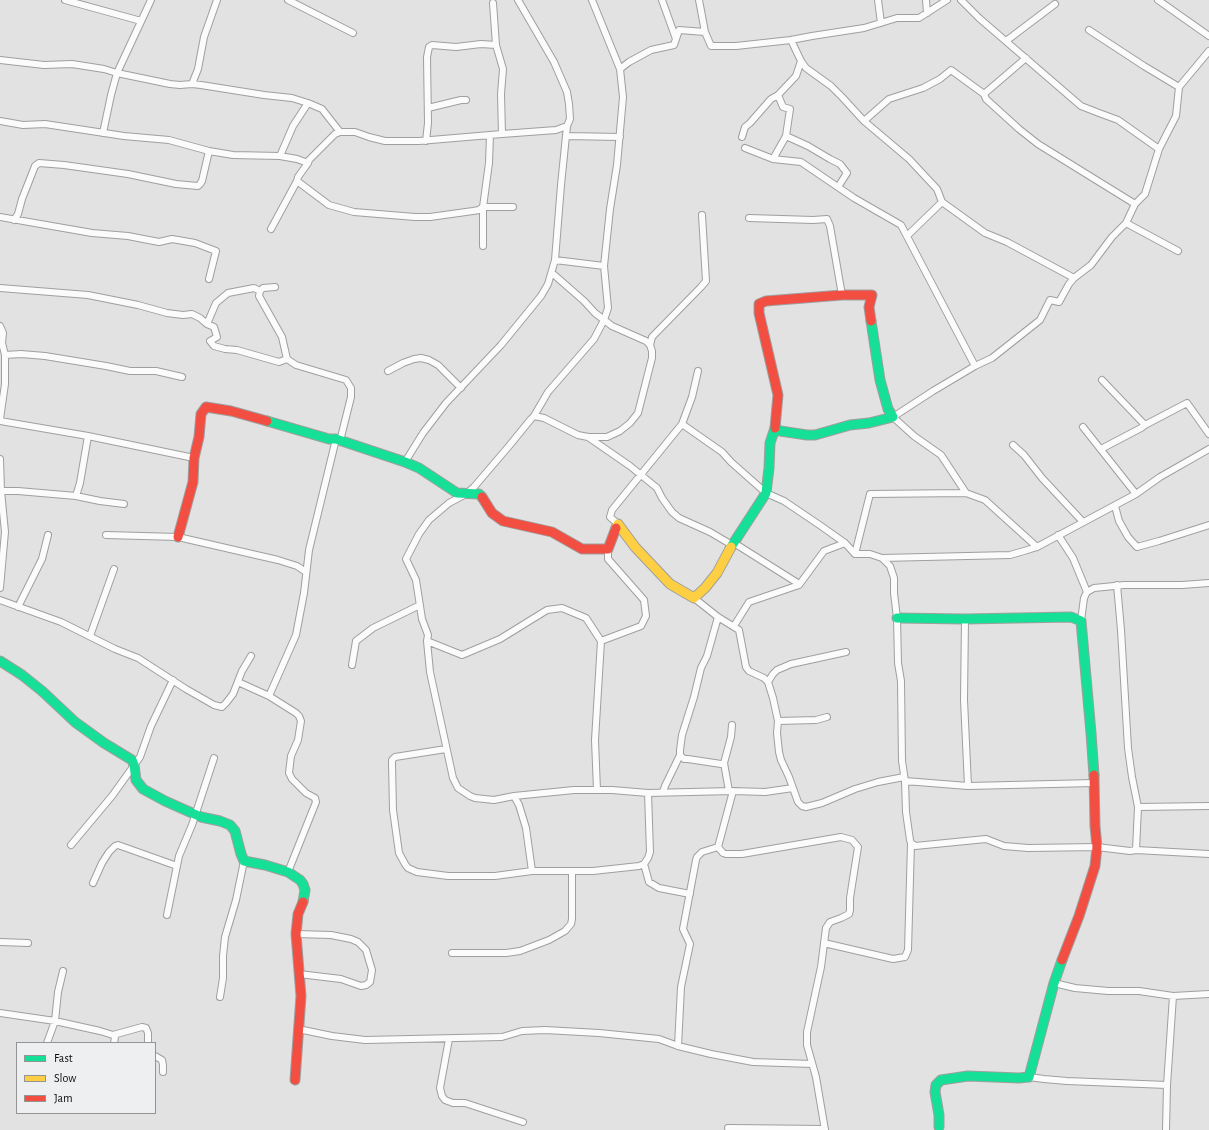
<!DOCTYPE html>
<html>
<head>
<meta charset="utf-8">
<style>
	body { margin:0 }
	#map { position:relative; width:1209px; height:1130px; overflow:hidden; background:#e2e2e2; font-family:"Alegreya Sans",sans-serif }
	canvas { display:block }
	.legend { position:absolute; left:16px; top:1042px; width:140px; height:72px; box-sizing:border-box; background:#eeeff0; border:1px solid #949495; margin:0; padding:5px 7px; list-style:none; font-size:12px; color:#0c0c0c }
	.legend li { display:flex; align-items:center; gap:8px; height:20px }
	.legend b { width:20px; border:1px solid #949495 }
</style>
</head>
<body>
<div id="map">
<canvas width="1209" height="1130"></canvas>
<ul class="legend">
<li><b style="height:5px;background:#16e098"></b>Fast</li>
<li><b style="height:5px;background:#ffcf43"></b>Slow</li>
<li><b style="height:5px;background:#f24e42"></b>Jam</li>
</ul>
</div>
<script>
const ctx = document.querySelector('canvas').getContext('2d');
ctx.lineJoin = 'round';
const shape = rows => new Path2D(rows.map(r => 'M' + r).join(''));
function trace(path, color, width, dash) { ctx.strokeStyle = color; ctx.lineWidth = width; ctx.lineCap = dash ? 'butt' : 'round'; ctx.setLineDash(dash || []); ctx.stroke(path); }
const street = shape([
	[65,0,141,21],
	[288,0,353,33],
	[662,0,676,39],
	[699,0,705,32],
	[878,0,881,23],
	[926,0,927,13],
	[961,0,979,18,1081,106,1099,113,1118,120,1159,149],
	[1158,0,1209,36],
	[493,3,496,45,503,69,501,94,502,134],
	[1089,30,1144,66,1179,87],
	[791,40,801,61,806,68,831,86,842,97,864,121,909,159,937,189,942,202,985,233,1007,242,1074,278,1091,265,1112,237,1126,223],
	[1006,41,1055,4],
	[0,60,44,65,72,64,104,69,117,73,170,84,180,85,192,84,201,85,264,95,292,98,308,103,293,126,280,156],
	[620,69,629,62,651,50,674,45,679,30,705,32,711,46,736,46,791,40,812,36,864,28,897,18,919,18,947,0],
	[192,84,198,69,204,37,217,0],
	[984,94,1026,58],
	[308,103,322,109,340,132],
	[428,108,461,100,466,100],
	[0,121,23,125,45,124,124,136,169,140,209,151,233,155,280,156,297,159,308,163,309,160,335,134,340,132,355,132,369,137,385,141,419,141,502,134,556,130,567,126],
	[864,121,889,99,923,88,940,79,951,70,984,94,986,99,1019,129,1038,144,1135,204],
	[103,133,111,95,117,73,151,0],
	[566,136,620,137],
	[786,136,808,146,830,159,840,164,847,173,838,187],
	[742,137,745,127,750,123,771,99,778,95],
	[426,141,428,123,427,57,429,47,432,45,456,47,481,44,496,45],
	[745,148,773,159,801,162,854,198,901,225,975,366,992,358,1040,320,1050,300,1059,302,1069,284,1074,278],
	[773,159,786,136,790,109,783,107,778,95,796,76,801,61],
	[308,163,298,177,297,181,329,205,354,212,415,217,430,217,473,211,479,210,483,207,489,163,490,135],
	[0,217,92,233,128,236,159,242,172,239,195,243,216,251,209,279],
	[749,218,813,220,827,219,830,226,842,295],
	[14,220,18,214,22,199,35,166,39,163,64,165,128,174,176,184,198,186,200,184,202,181,209,151],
	[271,229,297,181],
	[907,236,942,202],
	[483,246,483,207,513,207],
	[1178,251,1126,223,1135,204,1145,194,1159,149,1176,116,1179,87,1209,51],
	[555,260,604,266],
	[275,287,263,288,260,291,259,296,282,337,287,359],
	[0,288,88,295,138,305,167,313,183,315,192,314,200,318,207,324,214,327,217,337,210,341,214,346,225,349,237,350,279,362,287,359,296,365,346,380,351,388,351,397,340,441],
	[207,324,216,303,228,293,254,288,260,291],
	[0,326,3,333,2,343,5,355,5,384,0,419],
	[650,345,652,337,701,287,706,281,702,215],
	[5,355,21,354,45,356,106,366,130,371,156,371,182,377],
	[388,371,403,363,414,359,421,358,429,360,438,365,461,388],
	[1102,380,1145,425],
	[534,416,548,392,594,339,604,320,608,308,604,266,610,209,617,165,623,97,620,69,592,0],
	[0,421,88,436,194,458],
	[682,424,722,452,731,462,766,493,784,501,821,526,845,543,855,554,870,554,882,558,890,566,894,578,894,593,897,618,898,663,901,681,902,761,905,781,968,786,1094,783],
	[1083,427,1136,494],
	[588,437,630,466,657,488,662,498,672,512,679,518,710,532,732,545,734,543,796,582,799,585],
	[1013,445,1024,455,1042,478,1083,522],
	[1101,449,1141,428,1145,425,1187,403,1209,434],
	[0,459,1,491,5,532,0,588],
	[405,462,423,433,446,403,501,345,541,296,548,284,555,260,561,185,567,126,570,119,569,104,567,92,554,62,518,0],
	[1,491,18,491,76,496,80,483,88,436],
	[966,493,941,455,914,436,893,417,933,391,975,366],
	[76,496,100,501,124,504],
	[1115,506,1119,521,1128,537,1137,547,1159,541,1209,525],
	[618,524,610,517,612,510,682,424,692,397,698,371],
	[106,535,178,537,278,560,297,566,306,572],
	[1058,535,1073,558,1087,592],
	[855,554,870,494,966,493,985,500,1037,547],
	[882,558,1010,555,1024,551,1037,547,1136,494,1160,477,1209,449],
	[694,598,718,617,739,630,746,667,749,671,764,678,768,682,773,698,778,721,777,733,779,752,781,760,789,777,798,802,802,806,806,807,822,803,855,789,878,782,904,777],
	[0,600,61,622,115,649,138,658,186,689,214,705,222,707,226,703,233,694,242,671,251,656],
	[18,607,42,559,48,535],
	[965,619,964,700,968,786],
	[1081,621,1084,598,1087,592,1094,588,1124,585,1182,585,1209,583],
	[734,626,749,602,799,585,824,551,845,543],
	[90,636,114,569],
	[427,641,462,655,500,639,547,610,562,608,586,618,601,641,595,740,597,790],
	[601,641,641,626,646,616,644,600,608,559,608,549],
	[352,665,356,641,373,628,420,605],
	[238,682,269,696,296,713,299,716,301,721,298,740,291,756,289,773,292,779,306,793,315,798,316,802,288,872],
	[768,682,773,674,777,670,791,664,846,652],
	[269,696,296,635,304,593,309,550,336,439],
	[778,721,816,720,827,717],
	[446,749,395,757,392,760,392,763,393,810,399,853,405,864,408,868,417,872,448,876,495,876,532,871,593,871,639,866,644,864,648,858,650,852,648,793],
	[680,755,684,759,688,759,721,764,724,763,731,737,732,725],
	[724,763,729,791],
	[905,781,906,812,910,840,911,843,915,846,986,839,1004,846,1028,848,1097,847,1130,851,1136,850,1138,807,1132,777,1128,748,1121,630,1117,585],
	[733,791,718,847,723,853,726,854,742,854,841,837,852,840,858,847,850,898,850,910,849,914,841,918,830,922,826,928,821,967,807,1032,807,1045,816,1077,825,1130],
	[663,792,665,786,680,755,680,750,682,735,694,697,701,668,707,656,718,617],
	[514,796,574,790,612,790,648,793,733,791,765,792,793,788],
	[1138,807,1209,806],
	[71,845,112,796,140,757,151,726,173,680],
	[1136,850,1209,854],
	[644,864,649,882,659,888,690,894],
	[532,871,526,828,519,805,514,796,494,800,475,798,470,796,458,788,453,778,430,672,427,641,428,635,422,619,416,580,406,559,419,534,429,520,449,503,466,494,474,487,509,446,531,419,534,416,544,418,578,435,588,437,607,437,620,431,630,423,638,413,652,358,652,351,650,345,646,341,612,326,595,313,584,301,552,273],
	[93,883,102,863,109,852,115,846,118,845,177,866],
	[167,915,179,856,192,825,214,758],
	[296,934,331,935,351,939,358,942,366,950,372,970,370,982,366,985,361,986,341,979,299,974],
	[0,942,28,943],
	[824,943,893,959,905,957,908,950,911,843],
	[452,953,506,953,520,951,549,940,565,931,571,924,572,919,572,872],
	[1054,983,1075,988,1108,991,1139,991,1173,996,1209,994],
	[220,997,223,978,223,956,225,937,236,900,244,861],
	[0,1013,55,1021,100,1031,113,1035,115,1037,114,1043],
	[298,1029,332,1036,365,1040,502,1037,522,1031,545,1030,599,1033,659,1039,678,1046,711,1054,753,1062,812,1064],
	[113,1035,142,1027,146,1028,148,1033,148,1043],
	[449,1039,440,1088,442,1096,445,1100,453,1103,465,1103,523,1122],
	[47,1043,55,1021,58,992,63,971],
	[678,1046,681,987,690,944,683,929,696,860,697,857,702,852,718,847],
	[155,1056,162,1060,163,1065,163,1072],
	[1029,1077,1044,1079,1067,1081,1167,1085],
	[728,1128,825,1129],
	[1166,1130,1167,1085,1173,996]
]);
const fast = shape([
	[267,421,329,439,336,439,405,462,419,468,457,493,479,494,482,497],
	[731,547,766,493,769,468,770,443,775,428,780,431,807,435,815,435,850,425,869,423,893,417,888,409,880,380,871,321],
	[897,618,965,619,1071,617,1081,621,1091,733,1094,775],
	[0,661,22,675,42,691,75,722,104,743,132,760,134,765,136,780,143,789,165,801,201,817,220,821,230,825,235,831,241,854,244,861,265,865,288,872,300,880,303,884,305,890,303,902],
	[939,1127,939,1115,935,1092,936,1085,941,1080,968,1076,1019,1078,1029,1077,1054,983,1062,960]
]);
const slow = shape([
	[616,528,618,524,635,547,670,584,694,598,705,588,717,573,731,547]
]);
const jam = shape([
	[775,428,778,395,759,313,759,304,766,301,842,295,872,295,869,307,871,321],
	[482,497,492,513,503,521,552,532,582,549,608,549,616,528],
	[178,537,193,482,194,458,199,437,201,414,206,407,231,411,267,421],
	[1062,960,1079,916,1095,866,1097,847,1095,826,1094,775],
	[295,1080,301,996,296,934,298,914,303,902]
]);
trace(street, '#9f9f9f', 8);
trace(fast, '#9f9f9f', 11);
trace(slow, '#9f9f9f', 11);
trace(jam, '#9f9f9f', 11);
trace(street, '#fbfbfb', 6);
trace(fast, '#16e098', 9);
trace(slow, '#ffcf43', 9);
trace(jam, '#f24e42', 9);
</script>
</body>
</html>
